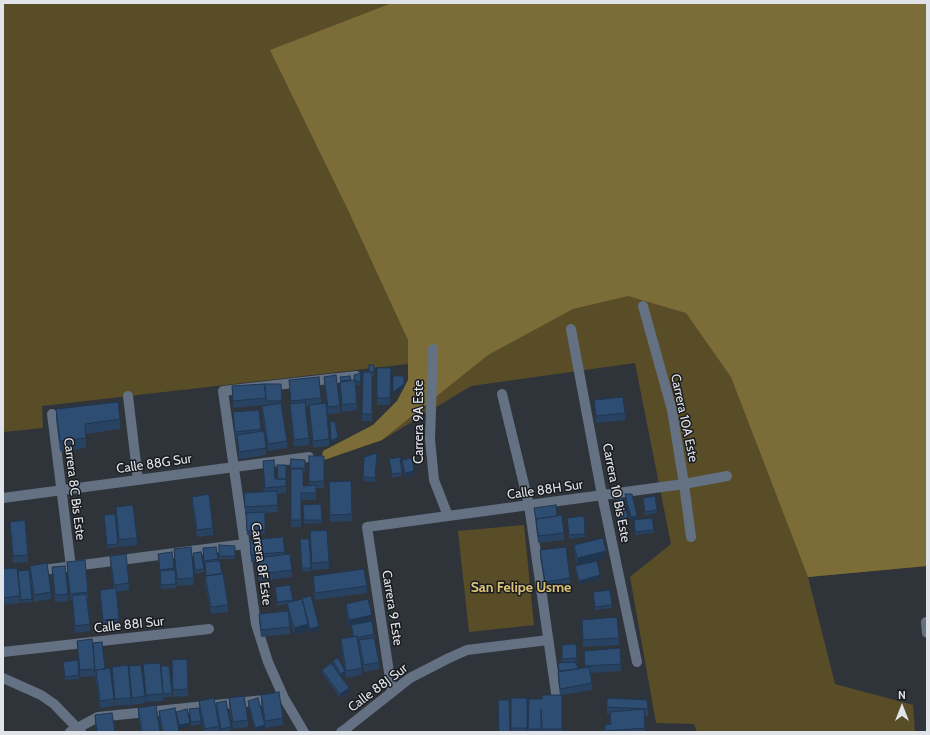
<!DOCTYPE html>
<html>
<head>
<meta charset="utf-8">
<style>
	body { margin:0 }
	#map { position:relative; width:930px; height:735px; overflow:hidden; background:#2f343b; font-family:Cabin,sans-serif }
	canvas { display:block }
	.frame { position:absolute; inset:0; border:4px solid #e0e4e8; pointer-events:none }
	.north { position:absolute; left:882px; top:687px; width:40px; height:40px; -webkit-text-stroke:3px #191b1f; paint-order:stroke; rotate:0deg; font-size:11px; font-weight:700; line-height:16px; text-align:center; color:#e0e4e8 }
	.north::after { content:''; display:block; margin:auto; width:14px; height:18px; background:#e0e4e8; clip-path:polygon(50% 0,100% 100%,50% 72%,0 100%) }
</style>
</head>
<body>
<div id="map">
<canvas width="930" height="735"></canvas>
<div class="frame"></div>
<div class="north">N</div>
</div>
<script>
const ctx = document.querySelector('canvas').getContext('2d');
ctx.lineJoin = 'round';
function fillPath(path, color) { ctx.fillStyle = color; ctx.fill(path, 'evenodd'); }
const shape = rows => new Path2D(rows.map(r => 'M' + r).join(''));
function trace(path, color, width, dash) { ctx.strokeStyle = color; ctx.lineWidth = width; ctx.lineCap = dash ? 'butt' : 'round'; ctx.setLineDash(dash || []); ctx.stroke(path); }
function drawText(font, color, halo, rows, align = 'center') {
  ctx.font = font + ' Cabin,sans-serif'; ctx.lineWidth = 3; ctx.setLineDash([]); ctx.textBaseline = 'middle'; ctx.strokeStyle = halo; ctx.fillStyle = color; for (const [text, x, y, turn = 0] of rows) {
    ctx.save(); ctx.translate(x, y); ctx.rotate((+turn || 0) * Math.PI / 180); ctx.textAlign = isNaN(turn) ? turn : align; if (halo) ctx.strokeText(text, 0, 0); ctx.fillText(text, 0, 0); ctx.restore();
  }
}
fillPath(shape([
	[3,3,927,3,927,566,808,577,835,684,913,705,915,732,697,732,694,724,656,723,630,577,671,544,635,363,471,386,382,440,321,461,323,451,373,425,397,401,408,380,408,364,42,406,43,428,3,432],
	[524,525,534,625,469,632,458,531]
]), '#594d28');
fillPath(shape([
	[392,3,927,3,927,566,808,577,731,377,686,313,628,296,573,309,488,355,382,440,321,461,323,451,373,425,397,401,408,380,408,340,348,210,270,50]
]), '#7c6c38');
trace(shape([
	[643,306,672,410,684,484,691,537],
	[571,329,602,495,637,662],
	[433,349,430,439,434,480,448,516],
	[502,394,529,505,556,693],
	[128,396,138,480],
	[52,414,71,567],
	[3,498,309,457],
	[35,571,245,544],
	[926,622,927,633],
	[3,652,209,629],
	[3,678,41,695,54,704,81,732],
	[392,692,367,527,684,484,727,476],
	[70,732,98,717,274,699],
	[304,732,284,698,268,662,256,624,223,391,356,376],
	[341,732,348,727,410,678,449,658,467,650,548,640]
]), '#637183', 10);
fillPath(shape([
	[374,365,374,376,372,376,372,421,362,421,363,372,369,372],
	[377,368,391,368,390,405,377,405],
	[324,377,340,406,340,413,328,414,324,384],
	[340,377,351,380,354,380,361,377,360,385,355,385,357,403,357,410,342,412,340,389],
	[289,380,321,398,321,403,329,439,329,446,313,448,309,412,309,406,305,407,309,438,309,445,294,447,290,411,290,404,291,404],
	[232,386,265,395,282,401,281,404,287,441,287,448,268,451,262,413,262,406,275,404,266,405,266,404,266,405,233,408],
	[594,400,625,413,625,420,596,423,594,407],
	[56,409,120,419,120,429,86,434,86,448,60,451,56,419],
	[233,412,261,429,261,432,266,448,266,455,239,459,237,439,235,439,233,419],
	[377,453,375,482,363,481,364,457],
	[309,456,324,456,324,488,316,488,316,500,301,500,301,527,291,527,291,459,305,460,305,472,303,471,303,486,309,485],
	[389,459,402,473,402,476,392,478],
	[402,460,414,475,405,477,402,464],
	[263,461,275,479,286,480,286,493,277,494,278,512,265,513,265,534,247,535,246,514,245,514,244,493,264,492],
	[329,482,352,514,352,521,330,522],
	[625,494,637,519,631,520,625,497],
	[192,497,213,528,213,535,197,537,192,504],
	[643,498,657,510,657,513,645,515],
	[616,499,628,518,628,521,619,523],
	[321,504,322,523,304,524,303,505],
	[116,507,137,538,137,545,119,547,116,514],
	[534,508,557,516,564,533,564,540,538,543,536,526],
	[104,515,118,544,118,547,107,548],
	[567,518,585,534,585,537,569,539],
	[634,520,654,530,654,533,635,535],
	[10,522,28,555,28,562,13,563],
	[310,531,329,562,329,569,312,570],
	[283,537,285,554,292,570,292,577,259,581,257,561,251,562,250,540],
	[300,539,311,568,311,571,302,572],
	[219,545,235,546,235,559,219,559],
	[574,545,606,558,577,565,574,552],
	[216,547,218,561,222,574,228,605,228,612,211,614,205,583,205,576,206,576,205,564,204,564,203,548],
	[174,549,194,578,194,585,177,586,174,556],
	[540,550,570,578,570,585,545,588,540,557],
	[193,553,204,569,204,572,195,574],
	[158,554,174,568,176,588,161,589],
	[110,556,129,583,129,590,117,592,119,619,119,626,103,627,100,597,100,590,114,589,110,563],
	[67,562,88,592,88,599,87,599,90,624,90,631,75,633,72,600,70,601,67,569],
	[30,566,51,592,51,599,34,602,30,573],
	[575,566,600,579,579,584,575,569],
	[52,567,68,594,68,601,55,602,52,574],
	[3,569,20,596,20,603,3,605],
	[18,571,32,599,32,602,21,603],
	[313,576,367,586,367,593,315,600,313,583],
	[290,585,293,601,302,601,302,598,319,630,310,633,303,604,308,631,294,635,288,613,290,627,290,634,261,637,259,621,259,614,288,611,287,604,277,606,275,587],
	[593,592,612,605,612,608,595,610],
	[346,604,372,621,379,662,379,669,364,672,359,647,359,641,357,641,362,668,362,675,346,678,341,646,341,639,353,637,351,626,349,627,346,611],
	[582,620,619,638,619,645,583,647],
	[77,641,95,669,95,676,80,677,77,648],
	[93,643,105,669,114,699,114,706,100,708,95,675],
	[576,644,577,662,562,662,562,645],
	[584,651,621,664,621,671,590,673,592,683,592,690,562,695,562,732,542,732,541,716,541,732,528,732,529,699,542,699,560,695,558,679,558,672,559,672,558,663,579,669,585,668],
	[333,660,345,675,341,677,349,692,340,698,322,673,322,670,337,672,333,664],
	[63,662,79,675,79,679,65,680],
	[143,664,163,694,163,701,146,702],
	[129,666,145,696,145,703,132,705,129,673],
	[161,666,172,693,172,697,163,697],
	[112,667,131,698,131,705,115,706,112,674],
	[172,667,188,689,188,696,173,697],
	[261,695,283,718,283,725,265,728,255,731,248,705,248,701,264,720,261,702],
	[229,698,248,720,248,727,233,729,229,705],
	[511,698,527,698,527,732,511,732],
	[607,698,648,709,648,716,644,716,645,732,605,732,605,725,610,724,610,714,607,714],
	[199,701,219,726,219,732,204,732,199,709,201,724,191,726,189,709,199,708],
	[216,703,231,727,231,730,221,732,216,707],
	[138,708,160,732,141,732,138,715],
	[159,711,179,732,162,732,159,718],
	[95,715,115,732,96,732,95,722]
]), '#284262');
fillPath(shape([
	[404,384,404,388,393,395,393,392],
	[338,437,338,440,331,444,331,441],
	[414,471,414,475,405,477,405,473],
	[637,516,637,519,631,520,631,517],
	[606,551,606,558,577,565,577,558],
	[600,575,600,579,579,584,579,581],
	[372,615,372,622,349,627,349,620],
	[308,624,308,631,294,635,294,628],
	[319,626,319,630,310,633,310,629],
	[345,671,345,675,340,677,340,674],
	[349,688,349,692,340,698,340,694],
	[190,723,190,726,179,729,179,725],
	[265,725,265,729,255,731,255,728]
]), '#203650');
const building = shape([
	[369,365,374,365,374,372,369,372,369,365],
	[377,368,391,368,390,398,377,398,377,368],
	[363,372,372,372,372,414,362,414,363,372],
	[361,373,360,382,355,381,355,380,354,380,354,375,361,373],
	[336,375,340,406,328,407,324,377,336,375],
	[350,376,351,380,341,381,340,377,350,376],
	[393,376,404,376,404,384,393,392,393,376],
	[319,377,321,398,291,401,289,380,319,377],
	[355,380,357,403,342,405,340,382,355,380],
	[264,384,266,398,233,401,232,386,264,384],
	[265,384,281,384,282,401,266,401,265,384],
	[623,397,625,413,596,416,594,400,623,397],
	[118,402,120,419,85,424,86,438,60,441,56,409,118,402],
	[305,402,309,438,294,440,290,404,305,402],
	[281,403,287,441,268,444,262,406,281,403],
	[326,403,329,439,313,441,309,405,326,403],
	[259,410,261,429,235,432,233,412,259,410],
	[330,421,335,422,338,437,331,441,330,421],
	[264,431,266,448,239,452,237,435,264,431],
	[377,453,375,478,363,477,364,457,377,453],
	[309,456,324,456,324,481,309,482,309,456],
	[400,457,402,473,392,474,389,459,400,457],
	[412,458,414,471,405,473,402,460,412,458],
	[291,459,305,460,305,468,290,468,291,459],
	[274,460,275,479,286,479,286,486,265,488,263,461,274,460],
	[277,465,286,465,286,479,278,479,277,465],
	[291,469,303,469,303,486,316,485,316,493,301,493,301,520,291,520,291,469],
	[351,481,352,514,330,515,329,482,351,481],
	[277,491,278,505,245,507,244,493,277,491],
	[209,494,213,528,197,530,192,497,209,494],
	[625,494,632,494,637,516,631,517,625,494],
	[655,496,657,510,645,512,643,498,655,496],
	[624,498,628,518,619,519,616,499,624,498],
	[321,504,322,520,304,520,303,505,321,504],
	[133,505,137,538,119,540,116,507,133,505],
	[556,505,557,516,536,519,534,508,556,505],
	[265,512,265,530,247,531,246,513,265,512],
	[115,514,118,544,107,545,104,515,115,514],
	[562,515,564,533,538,536,536,519,562,515],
	[584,516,585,534,569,535,567,518,584,516],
	[652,518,654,530,635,532,634,520,652,518],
	[25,520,28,555,13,556,10,522,25,520],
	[327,530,329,562,312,563,310,531,327,530],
	[283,537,285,552,251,555,250,540,283,537],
	[603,538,606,551,577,558,574,545,603,538],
	[300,539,309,539,311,568,302,568,300,539],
	[219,545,235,546,235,556,219,556,219,545],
	[191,547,194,578,177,579,174,549,191,547],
	[216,547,218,559,204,561,203,548,216,547],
	[566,547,570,578,545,582,540,550,566,547],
	[172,552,174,568,160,570,158,554,172,552],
	[201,552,204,569,195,570,193,553,201,552],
	[126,554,129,583,114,585,110,556,126,554],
	[290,554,292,570,259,574,257,558,290,554],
	[85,560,88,592,70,594,67,562,85,560],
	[220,561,222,574,206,576,205,562,220,561],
	[597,561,600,575,579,581,575,566,597,561],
	[47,563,51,592,34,595,30,566,47,563],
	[65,566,68,594,55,595,52,567,65,566],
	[17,568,20,596,3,598,3,569,17,568],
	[364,569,367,586,315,593,313,576,364,569],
	[29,570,32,599,21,600,18,571,29,570],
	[175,570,176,584,161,585,160,571,175,570],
	[223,573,228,605,211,607,205,576,223,573],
	[290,585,293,600,277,602,275,587,290,585],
	[116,588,119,619,103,620,100,590,116,588],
	[610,590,612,605,595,607,593,592,610,590],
	[86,594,90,624,75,626,72,596,86,594],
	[311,596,319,626,310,629,302,598,311,596],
	[302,599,308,624,294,628,287,603,302,599],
	[368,599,372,615,349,620,346,604,368,599],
	[288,611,290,627,261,630,259,614,288,611],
	[617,617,619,638,583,640,582,620,617,617],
	[372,621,374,634,357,638,357,636,354,637,351,625,372,621],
	[357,636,362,668,346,671,341,639,357,636],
	[374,638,379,662,364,665,359,640,374,638],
	[92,639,95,669,80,670,77,641,92,639],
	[102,642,105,669,96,670,95,672,93,643,102,642],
	[576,644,577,658,562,659,562,645,576,644],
	[620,648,621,664,585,666,584,651,620,648],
	[338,658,345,671,340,674,333,660,338,658],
	[187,659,188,689,173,690,172,660,187,659],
	[78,660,79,675,65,677,63,662,78,660],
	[575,662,579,669,559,671,558,663,575,662],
	[160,663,163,694,146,695,143,664,160,663],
	[331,663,349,688,340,694,322,670,331,663],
	[128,665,131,698,115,699,112,667,128,665],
	[141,665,145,696,132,698,129,666,141,665],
	[161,666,169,666,172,693,163,694,161,666],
	[589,667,592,683,560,689,558,672,589,667],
	[110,668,114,699,100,701,96,670,110,668],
	[279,692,283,718,265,721,261,695,279,692],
	[542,695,562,695,562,729,542,729,541,709,541,729,528,729,529,699,542,699,542,695],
	[244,696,248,720,233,722,229,698,244,696],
	[214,698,219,726,205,729,199,701,214,698],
	[258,698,265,725,255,728,248,701,258,698],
	[511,698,527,698,527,728,511,728,511,698],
	[607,698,647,700,648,709,607,707,607,698],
	[498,700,509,700,510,732,499,732,498,700],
	[226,701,231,727,221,729,216,703,226,701],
	[156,705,160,732,142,732,138,708,156,705],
	[175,708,179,732,163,732,159,711,175,708],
	[199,708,201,721,191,722,189,709,199,708],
	[187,709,190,723,179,725,176,712,187,709],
	[644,709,645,728,605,731,605,725,611,724,610,712,644,709],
	[112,713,115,732,97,732,95,715,112,713]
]);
fillPath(building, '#2e4d72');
trace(building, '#203650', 1);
drawText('13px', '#e0e4e8', '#191b1f', [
	["Carrera 10A Este",684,418,78],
	["Carrera 9A Este",419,422,-90],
	["Calle 88G Sur",154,464,-8],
	["Carrera 8C Bis Este",74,489,83],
	["Calle 88H Sur",545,490,-8],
	["Carrera 10 Bis Este",616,493,79],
	["Carrera 8F Este",261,564,82],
	["Carrera 9 Este",392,608,81],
	["Calle 88I Sur",129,625,-6],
	["Calle 88J Sur",378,688,-37]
]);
drawText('bold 14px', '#d9c174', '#191b1f', [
	["San Felipe Usme",521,588]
]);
</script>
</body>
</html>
